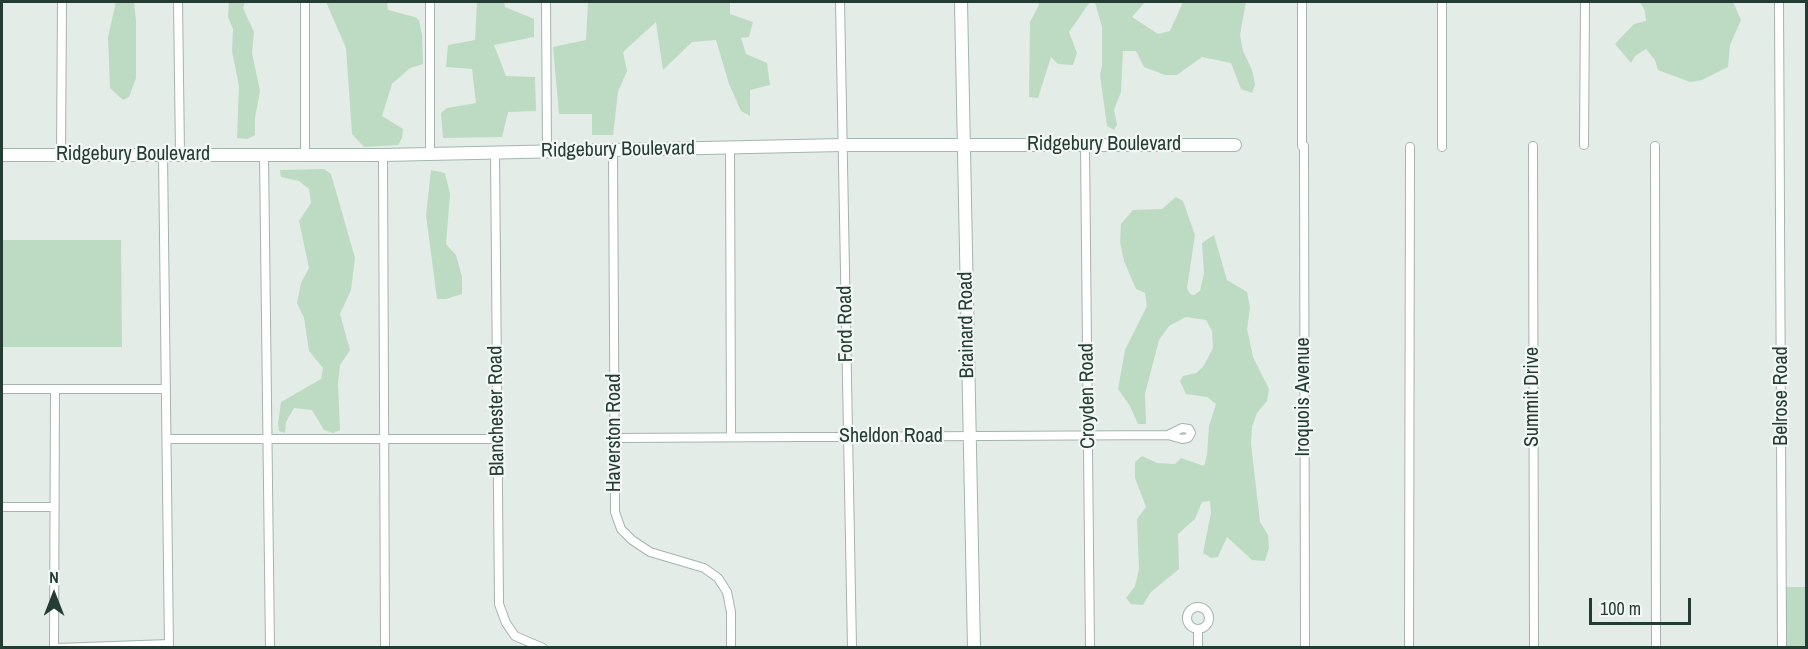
<!DOCTYPE html>
<html>
<head>
<meta charset="utf-8">
<style>
	body { margin:0 }
	#map { position:relative; width:1808px; height:649px; overflow:hidden; background:#e3ece7; font-family:"Archivo Narrow",sans-serif }
	canvas { display:block }
	.frame { position:absolute; inset:0; border:3px solid #243c34; pointer-events:none }
	.north { position:absolute; left:24px; top:565px; width:60px; height:60px; -webkit-text-stroke:4px #f3f8f5; paint-order:stroke; rotate:0deg; font-size:16px; font-weight:700; line-height:24px; text-align:center; color:#243c34 }
	.north::after { content:''; display:block; margin:auto; width:21px; height:27px; background:#243c34; clip-path:polygon(50% 0,100% 100%,50% 72%,0 100%) }
	.scale { position:absolute; left:1589px; top:598px; width:102px; height:27px; box-sizing:border-box; border:3px solid #243c34; border-top:0; padding-left:8px; font-size:18px; line-height:21px; white-space:nowrap; color:#243c34; -webkit-text-stroke:4px #f3f8f5; paint-order:stroke }
</style>
</head>
<body>
<div id="map">
<canvas width="1808" height="649"></canvas>
<div class="frame"></div>
<div class="north">N</div>
<div class="scale">100 m</div>
</div>
<script>
const ctx = document.querySelector('canvas').getContext('2d');
ctx.lineJoin = 'round';
function fillPath(path, color) { ctx.fillStyle = color; ctx.fill(path, 'evenodd'); }
const shape = rows => new Path2D(rows.map(r => 'M' + r).join(''));
function trace(path, color, width, dash) { ctx.strokeStyle = color; ctx.lineWidth = width; ctx.lineCap = dash ? 'butt' : 'round'; ctx.setLineDash(dash || []); ctx.stroke(path); }
function drawText(font, color, halo, rows, align = 'center') {
  ctx.font = font + ' "Archivo Narrow",sans-serif'; ctx.lineWidth = 4.5; ctx.setLineDash([]); ctx.textBaseline = 'middle'; ctx.strokeStyle = halo; ctx.fillStyle = color; for (const [text, x, y, turn = 0] of rows) {
    ctx.save(); ctx.translate(x, y); ctx.rotate((+turn || 0) * Math.PI / 180); ctx.textAlign = isNaN(turn) ? turn : align; if (halo) ctx.strokeText(text, 0, 0); ctx.fillText(text, 0, 0); ctx.restore();
  }
}
fillPath(shape([
	[116,2,134,2,136,21,136,78,129,97,123,100,110,88,108,37],
	[229,2,245,2,243,8,254,32,252,53,260,91,255,118,255,135,247,139,237,138,239,86,232,51,233,29,228,17],
	[326,2,387,2,388,10,415,17,419,20,422,35,423,64,410,68,392,84,382,116,403,129,402,138,398,145,364,147,352,134,346,48],
	[477,2,504,2,505,7,534,19,534,37,494,45,506,76,535,77,536,111,508,112,502,137,443,138,441,113,447,108,476,103,472,69,446,67,448,45,475,40],
	[588,2,730,2,730,14,753,22,749,37,741,38,746,54,767,63,770,85,750,90,750,116,741,111,729,84,716,40,692,42,663,70,656,22,623,52,627,71,618,92,613,135,592,135,592,114,559,114,553,47,586,40],
	[1038,2,1090,2,1069,32,1077,53,1073,65,1058,64,1051,57,1038,98,1029,97,1030,22,1039,5],
	[1095,2,1145,2,1132,17,1158,34,1170,31,1183,2,1246,2,1240,35,1243,51,1252,70,1255,85,1252,93,1241,89,1231,63,1202,57,1177,75,1165,75,1144,67,1136,51,1123,51,1121,92,1114,110,1117,125,1114,130,1107,126,1100,75,1102,66,1102,27],
	[1640,2,1733,2,1741,20,1730,45,1728,67,1702,80,1690,82,1658,70,1655,60,1646,49,1635,56,1631,63,1615,44,1634,24,1646,21,1645,11],
	[324,169,331,174,355,258,351,290,340,314,350,350,340,365,338,383,340,430,333,433,324,430,312,410,294,408,286,422,285,433,279,431,278,423,281,402,321,379,323,368,309,351,304,318,297,303,301,283,309,268,299,221,311,203,309,189,299,181,281,177,280,170],
	[431,170,445,173,450,194,446,244,456,255,462,277,462,294,446,299,437,299,426,215],
	[1176,197,1183,201,1195,235,1187,288,1190,294,1194,295,1200,291,1204,273,1202,243,1214,235,1227,280,1247,292,1250,308,1247,329,1253,357,1269,389,1267,401,1257,413,1252,427,1251,444,1260,522,1268,535,1269,548,1265,561,1252,560,1227,537,1218,557,1211,558,1203,553,1211,513,1210,501,1202,502,1195,519,1178,534,1179,569,1151,592,1143,605,1131,604,1126,598,1135,586,1139,569,1137,519,1146,507,1135,478,1135,462,1142,456,1157,463,1175,464,1181,458,1204,466,1207,455,1209,426,1216,404,1207,397,1186,394,1180,381,1183,376,1196,373,1203,367,1213,348,1212,331,1206,320,1186,317,1169,326,1159,340,1145,394,1146,424,1138,424,1130,406,1118,389,1125,350,1147,306,1145,293,1136,289,1124,261,1120,242,1121,224,1133,210,1162,209],
	[2,240,121,240,122,347,2,347],
	[1782,587,1806,587,1806,647,1782,648]
]), '#bddbc3');
const street = shape([
	[178,2,180,154],
	[305,2,305,155],
	[430,2,430,154],
	[546,2,547,151],
	[840,2,852,648],
	[1442,2,1442,147],
	[1779,2,1782,648],
	[1085,145,1090,648],
	[1584,145,1585,2],
	[1302,146,1302,2],
	[1304,146,1305,648],
	[1533,146,1534,648],
	[1655,146,1656,648],
	[730,148,731,437],
	[495,152,499,604,506,623,515,636,543,648],
	[613,152,615,512,621,529,632,540,650,552,704,568,718,578,727,592,731,612,731,648],
	[61,155,62,2],
	[163,155,169,648],
	[264,155,270,648],
	[383,155,385,648],
	[2,389,166,389],
	[615,438,1168,435,1182,439,1188,438,1191,433,1189,429,1182,428,1168,435],
	[167,439,497,439],
	[2,507,53,507],
	'1187 618a11 11 0 1 1 22 0a11 11 0 1 1-22 0Z',
	[1198,629,1198,648],
	[54,648,55,390],
	[57,648,169,644],
	[1409,648,1410,147]
]);
const secondary = shape([
	[961,2,974,648],
	[2,155,383,155,842,145,1235,145]
]);
trace(street, '#a6b4ae', 10);
trace(secondary, '#a2b7ae', 14);
trace(street, '#fff', 8);
trace(secondary, '#fff', 12);
drawText('20px', '#243c34', '#f3f8f5', [
	["Ridgebury Boulevard",1104,145],
	["Ridgebury Boulevard",618,150,-1],
	["Ridgebury Boulevard",133,155],
	["Ford Road",846,324,-91],
	["Brainard Road",967,325,-91],
	["Croyden Road",1088,396,-91],
	["Belrose Road",1782,396,-90],
	["Iroquois Avenue",1304,397,-90],
	["Summit Drive",1533,397,-90],
	["Blanchester Road",497,411,-91],
	["Haverston Road",615,433,-90],
	["Sheldon Road",891,437]
]);
</script>
</body>
</html>
